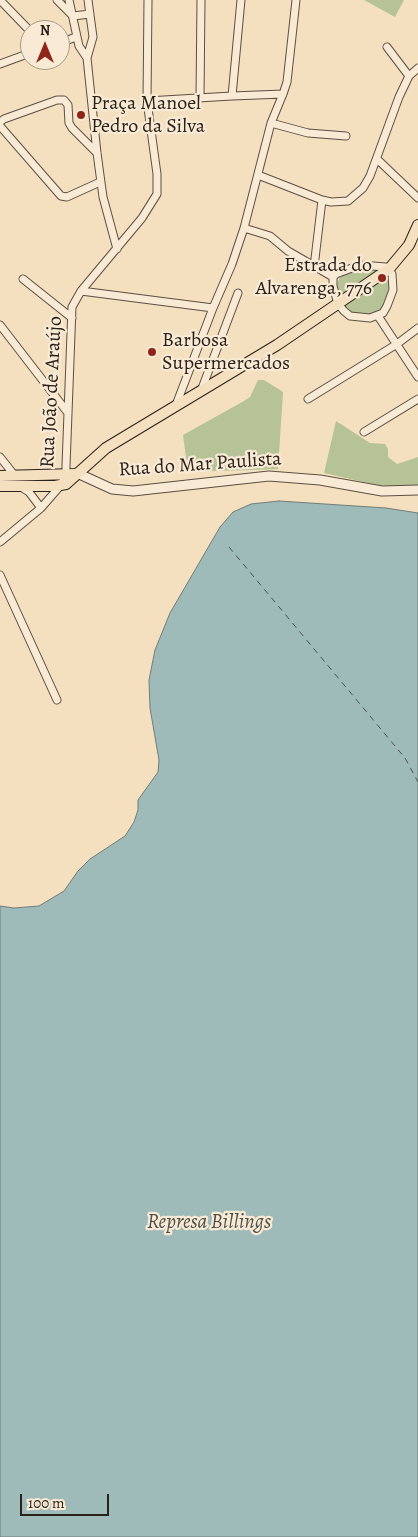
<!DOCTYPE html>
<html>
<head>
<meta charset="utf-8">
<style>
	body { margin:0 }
	#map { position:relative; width:418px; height:1537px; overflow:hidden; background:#f4dfbf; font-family:Alegreya,serif }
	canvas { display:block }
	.north { position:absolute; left:20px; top:20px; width:50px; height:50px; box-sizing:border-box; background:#f8ead5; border:1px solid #a69a89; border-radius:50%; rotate:0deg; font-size:14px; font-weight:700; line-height:20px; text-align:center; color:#2a2118 }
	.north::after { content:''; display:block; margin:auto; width:18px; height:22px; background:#8f2418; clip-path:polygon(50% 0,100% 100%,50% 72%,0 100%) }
	.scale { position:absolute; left:20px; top:1494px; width:89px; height:22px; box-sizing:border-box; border:2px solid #2a2118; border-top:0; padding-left:6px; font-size:15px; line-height:18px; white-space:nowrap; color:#2a2118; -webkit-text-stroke:4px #f8ead5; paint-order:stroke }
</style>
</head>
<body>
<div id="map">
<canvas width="418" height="1537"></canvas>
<div class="north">N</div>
<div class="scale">100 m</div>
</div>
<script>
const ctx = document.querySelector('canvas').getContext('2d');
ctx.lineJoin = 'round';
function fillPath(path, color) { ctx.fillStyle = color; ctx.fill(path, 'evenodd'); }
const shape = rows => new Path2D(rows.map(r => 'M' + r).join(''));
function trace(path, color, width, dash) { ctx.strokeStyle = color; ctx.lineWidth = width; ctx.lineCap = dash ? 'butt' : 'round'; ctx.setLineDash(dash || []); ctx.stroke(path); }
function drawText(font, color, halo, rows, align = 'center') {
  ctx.font = font + ' Alegreya,serif'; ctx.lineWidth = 4.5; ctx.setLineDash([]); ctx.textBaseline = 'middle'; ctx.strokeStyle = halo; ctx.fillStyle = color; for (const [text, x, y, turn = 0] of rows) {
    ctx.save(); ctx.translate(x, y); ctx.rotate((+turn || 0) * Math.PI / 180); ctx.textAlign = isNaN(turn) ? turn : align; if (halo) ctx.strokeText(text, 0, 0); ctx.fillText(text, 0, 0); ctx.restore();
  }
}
fillPath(shape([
	[364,0,404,0,395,17],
	[364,268,381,268,386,271,390,281,387,298,383,307,376,314,363,317,351,315,341,304,337,284,340,277,347,272],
	[258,380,264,380,283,392,278,469,188,472,183,435,244,401,250,397],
	[336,421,370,443,385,444,388,449,388,457,397,464,418,457,418,486,409,487,377,485,324,473]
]), '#b5c397');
const water = shape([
	[279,501,386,508,418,513,418,1537,0,1537,0,906,14,908,39,906,64,891,78,871,90,859,125,836,134,822,138,810,138,800,158,772,159,760,150,708,149,680,155,650,170,613,220,527,233,512,251,504,279,501]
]);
fillPath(water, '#9ebbba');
trace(water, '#707d79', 1);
trace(shape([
	[229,547,405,758,418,782]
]), '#4d4f49', 1, [6, 5]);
const minor = shape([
	[0,0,30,31],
	[57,0,73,16,90,14],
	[69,0,79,46,87,58],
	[88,0,93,37,87,58,97,153,103,197,117,249],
	[60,43,76,37],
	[387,47,409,76],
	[0,64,30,53],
	[232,96,241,0],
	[200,98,201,0],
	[147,101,232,96,283,94],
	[0,122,4,119,57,100,64,100,68,105,69,123,72,128,97,153],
	[271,123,308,133,346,136],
	[0,126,61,196,67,197,100,182],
	[377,159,418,198],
	[258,175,322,200,331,202,348,201,363,188,370,176,399,97,409,76,418,68],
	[244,228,270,236,288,251,333,277],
	[360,265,386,267,389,269,392,274,393,290,387,306,383,313,370,318,350,316,344,311,338,304,333,286,333,277,336,274,360,265],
	[314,267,322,200],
	[23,279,72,318],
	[81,291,213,308],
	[378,316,418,377],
	[0,325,68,413],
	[201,391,238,293],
	[308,399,397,344,418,328],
	[176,405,213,308,232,264,244,228,271,123,283,94,287,82,296,0],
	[364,432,418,399],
	[0,457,15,476],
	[21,487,29,492,41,508],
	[0,542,41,508,61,485,66,475,66,466,72,307,81,291,142,218,157,194,157,174,147,101,148,0],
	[0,575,57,700]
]);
const tertiary = shape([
	[77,473,112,489,133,491,269,476,320,480,382,491,418,490]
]);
const primary = shape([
	[0,476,75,474],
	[0,486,55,486,66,484,106,448,277,345,389,269,409,245,418,225]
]);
trace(minor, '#5c5042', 9);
trace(tertiary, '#5c5042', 11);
trace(primary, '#2a2118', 12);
trace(minor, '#f8ead5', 7);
trace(tertiary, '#f8ead5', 9);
trace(primary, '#f4dfbf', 10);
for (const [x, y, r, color] of [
	[81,115,5,"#8f2418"],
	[382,278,5,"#8f2418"],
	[152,352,5,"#8f2418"]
]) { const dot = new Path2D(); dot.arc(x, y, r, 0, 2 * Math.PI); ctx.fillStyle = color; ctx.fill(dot); trace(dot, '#f8ead5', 2); }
drawText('20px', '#2a2118', '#f8ead5', [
	["Praça Manoel",91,104],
	["Pedro da Silva",91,127],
	["Estrada do",372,266,"right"],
	["Alvarenga, 776",372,289,"right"],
	["Barbosa",162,341],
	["Supermercados",162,364]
], 'left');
drawText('20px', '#2a2118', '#f8ead5', [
	["Rua João de Araújo",52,392,-87],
	["Rua do Mar Paulista",200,465,-4]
]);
drawText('italic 21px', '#4d4f49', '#f8ead5', [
	["Represa Billings",209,1223]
]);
</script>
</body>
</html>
